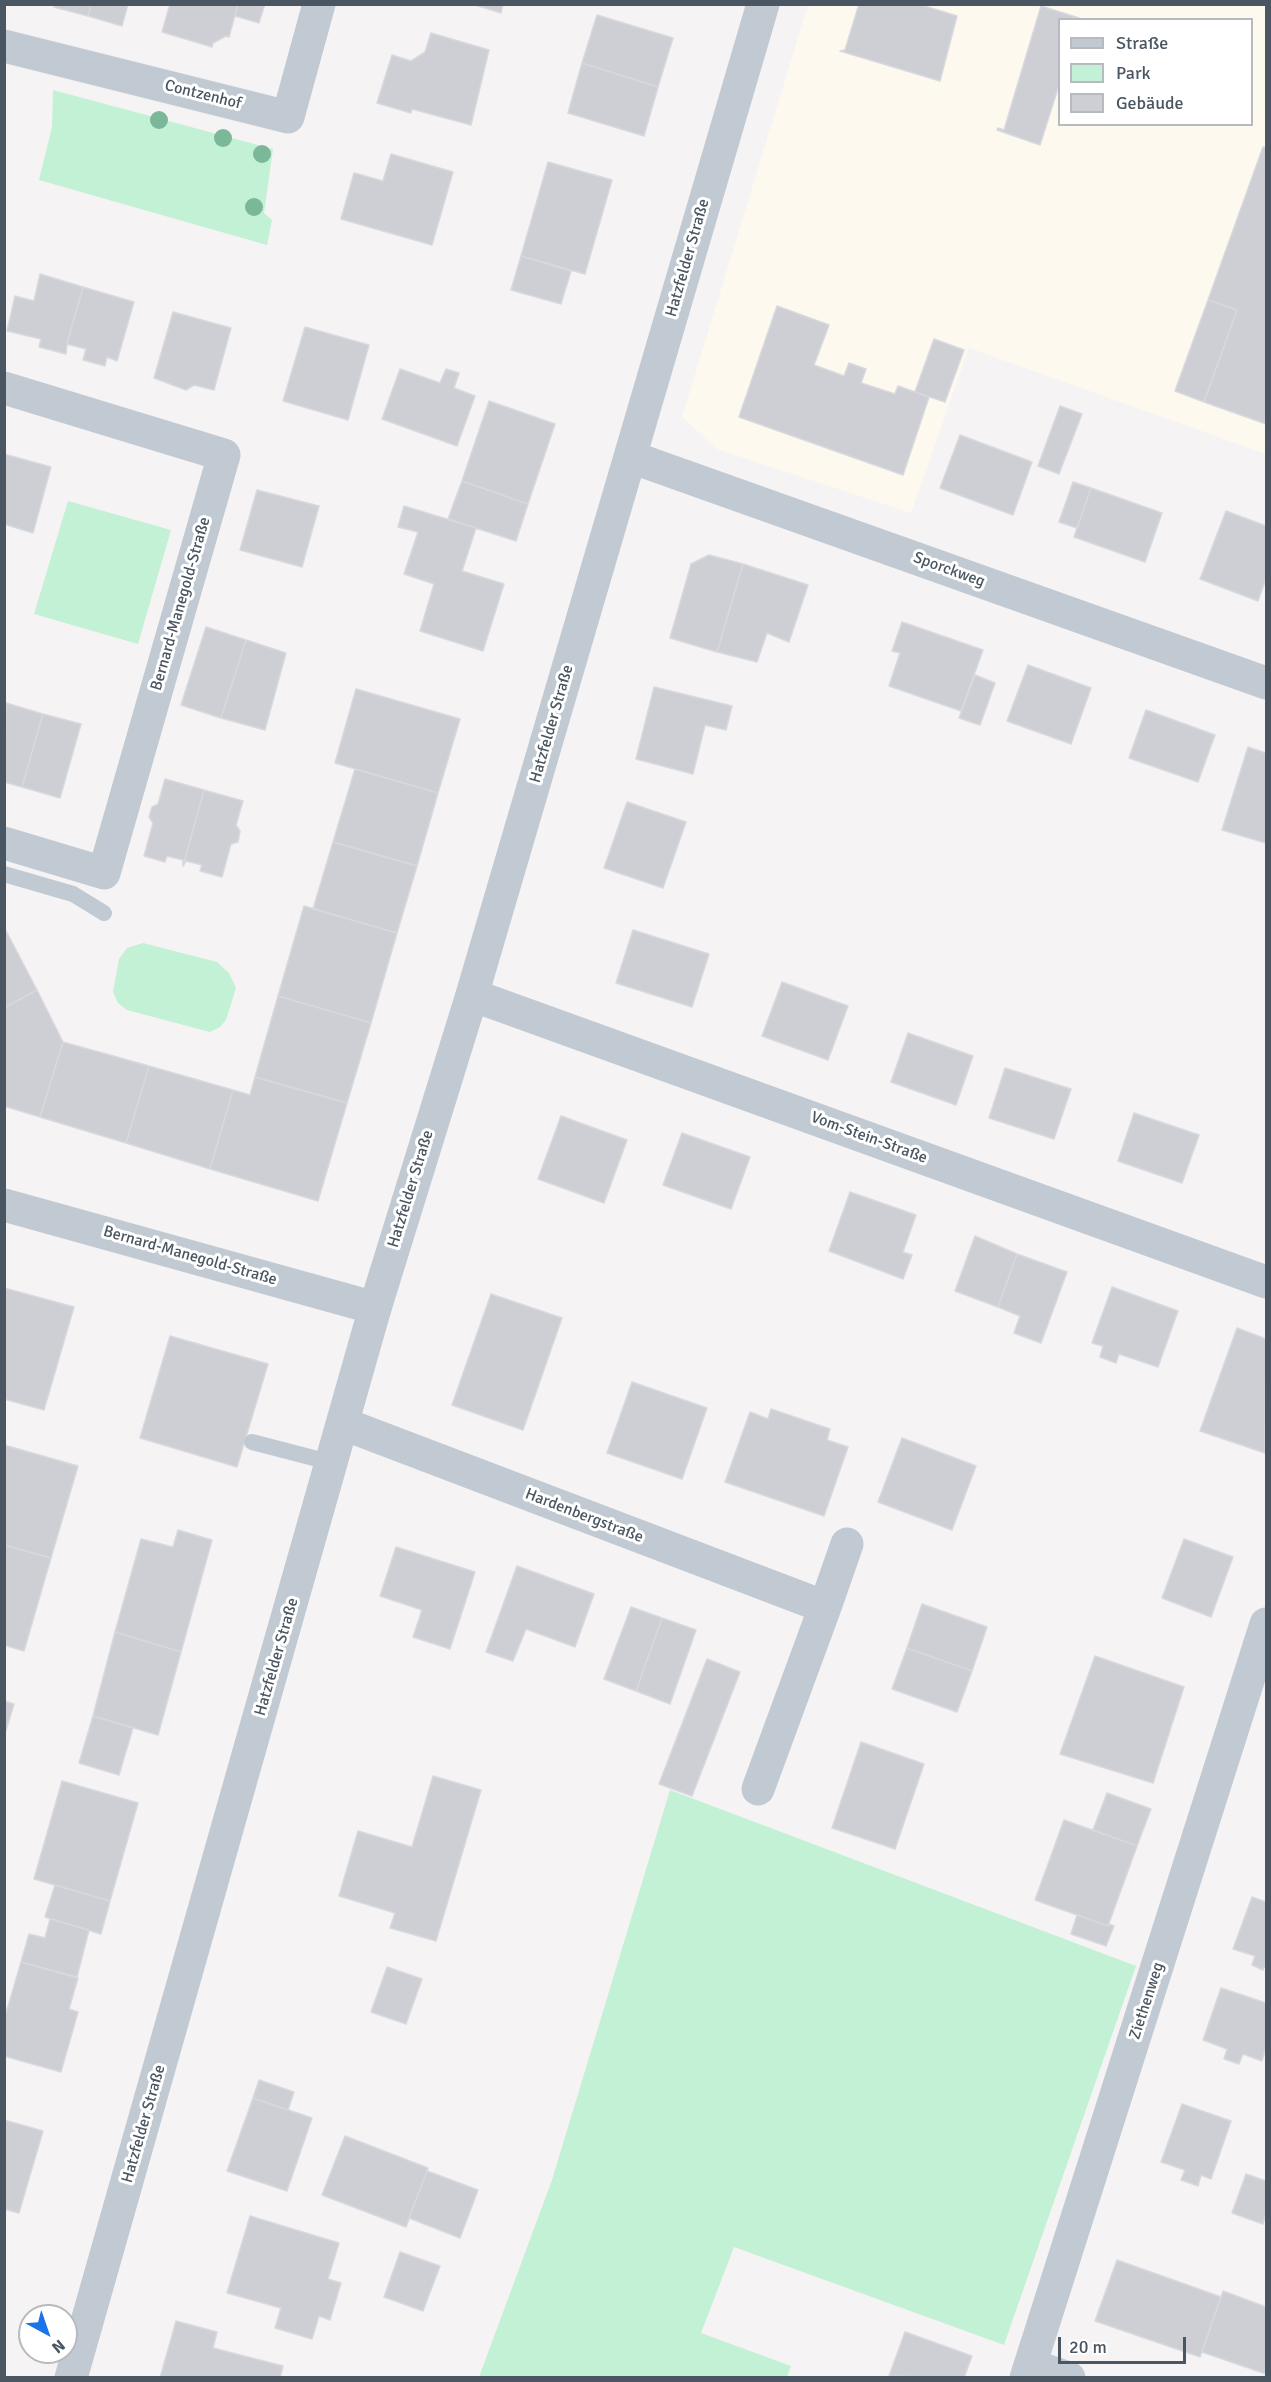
<!DOCTYPE html>
<html>
<head>
<meta charset="utf-8">
<style>
	body { margin:0 }
	#map { position:relative; width:1271px; height:2382px; overflow:hidden; background:#f5f3f3; font-family:Signika,sans-serif }
	canvas { display:block }
	.frame { position:absolute; inset:0; border:6px solid #4a5661; pointer-events:none }
	.legend { position:absolute; left:1058px; top:18px; width:195px; height:108px; box-sizing:border-box; background:#fff; border:2px solid #b7bbc0; margin:0; padding:8px 10px; list-style:none; font-size:18px; color:#4a5661 }
	.legend li { display:flex; align-items:center; gap:12px; height:30px }
	.legend b { width:30px; border:2px solid #b7bbc0 }
	.north { position:absolute; left:18px; top:2304px; width:60px; height:60px; box-sizing:border-box; background:#fff; border:2px solid #b7bbc0; border-radius:50%; rotate:140deg; font-size:16px; font-weight:700; line-height:24px; text-align:center; color:#4a5661 }
	.north::after { content:''; display:block; margin:auto; width:21px; height:27px; background:#1a73e8; clip-path:polygon(50% 0,100% 100%,50% 72%,0 100%) }
	.scale { position:absolute; left:1058px; top:2337px; width:128px; height:27px; box-sizing:border-box; border:3px solid #4a5661; border-top:0; padding-left:8px; font-size:18px; line-height:21px; white-space:nowrap; color:#4a5661; -webkit-text-stroke:4px #fff; paint-order:stroke }
</style>
</head>
<body>
<div id="map">
<canvas width="1271" height="2382"></canvas>
<div class="frame"></div>
<ul class="legend">
<li><b style="height:8px;background:#c1cad2"></b>Straße</li>
<li><b style="height:16px;background:#c3f1d5"></b>Park</li>
<li><b style="height:16px;background:#cdcfd5"></b>Gebäude</li>
</ul>
<div class="north">N</div>
<div class="scale">20 m</div>
</div>
<script>
const ctx = document.querySelector('canvas').getContext('2d');
ctx.lineJoin = 'round';
function fillPath(path, color) { ctx.fillStyle = color; ctx.fill(path, 'evenodd'); }
const shape = rows => new Path2D(rows.map(r => 'M' + r).join(''));
function trace(path, color, width, dash) { ctx.strokeStyle = color; ctx.lineWidth = width; ctx.lineCap = dash ? 'butt' : 'round'; ctx.setLineDash(dash || []); ctx.stroke(path); }
function drawText(font, color, halo, rows, align = 'center') {
  ctx.font = font + ' Signika,sans-serif'; ctx.lineWidth = 6; ctx.setLineDash([]); ctx.textBaseline = 'middle'; ctx.strokeStyle = halo; ctx.fillStyle = color; for (const [text, x, y, turn = 0] of rows) {
    ctx.save(); ctx.translate(x, y); ctx.rotate((+turn || 0) * Math.PI / 180); ctx.textAlign = isNaN(turn) ? turn : align; if (halo) ctx.strokeText(text, 0, 0); ctx.fillText(text, 0, 0); ctx.restore();
  }
}
fillPath(shape([
	[808,5,1266,5,1266,454,969,348,911,513,717,449,682,417],
	[1060,20,1252,20,1252,124,1060,124]
]), '#fdf9ef');
fillPath(shape([
	[53,90,273,149,264,213,272,220,267,245,39,180,52,127],
	[68,501,171,530,138,644,34,614],
	[143,943,217,962,229,973,236,988,226,1020,220,1027,210,1032,127,1010,118,1003,113,992,119,959,127,948],
	[670,1790,1136,1966,1004,2345,734,2247,701,2333,791,2366,787,2377,479,2377,552,2180]
]), '#c3f1d5');
const building = shape([
	[55,4,91,4,88,16,54,7,55,4],
	[91,4,128,4,122,26,88,16,91,4],
	[170,4,238,4,229,37,226,36,213,43,212,47,162,32,170,4],
	[238,4,265,4,259,23,235,16,238,4],
	[472,4,503,4,501,13,472,4],
	[859,4,918,4,957,16,940,81,840,51,845,50,859,4],
	[1041,6,1079,18,1060,20,1060,82,1040,145,997,130,998,128,1004,130,1041,6],
	[597,15,673,38,658,87,582,63,597,15],
	[431,33,489,50,471,125,412,109,411,113,377,103,392,55,411,61,425,52,431,33],
	[582,63,658,87,644,136,568,113,582,63],
	[1263,147,1266,148,1266,424,1204,402,1237,310,1208,300,1263,147],
	[391,154,453,172,432,245,341,219,354,173,383,181,391,154],
	[548,162,612,180,585,274,521,256,548,162],
	[521,256,571,271,561,304,511,290,521,256],
	[40,274,83,287,67,344,66,354,39,347,41,339,7,331,15,296,34,301,40,274],
	[83,287,134,302,117,361,107,357,105,366,83,360,86,349,67,344,83,287],
	[1208,300,1237,310,1204,402,1175,391,1208,300],
	[777,306,829,325,814,365,844,376,849,363,866,369,861,383,895,394,898,386,929,397,903,475,739,417,777,306],
	[173,312,231,328,214,390,194,385,186,390,154,378,173,312],
	[305,327,369,345,348,420,283,401,305,327],
	[934,339,964,350,945,402,915,392,934,339],
	[400,369,440,383,446,369,459,373,454,388,475,396,457,446,382,419,400,369],
	[489,401,555,424,528,504,462,481,489,401],
	[1060,406,1082,414,1059,474,1038,466,1060,406],
	[960,435,1032,462,1013,515,940,488,960,435],
	[4,454,51,467,33,533,4,524,4,454],
	[462,481,528,504,516,541,448,519,462,481],
	[1073,482,1091,488,1077,528,1059,522,1073,482],
	[1091,488,1162,513,1145,562,1074,537,1091,488],
	[257,490,319,506,302,567,240,550,257,490],
	[404,506,476,528,462,571,504,584,483,651,420,631,434,584,404,574,418,532,398,527,404,506],
	[1226,511,1266,526,1266,579,1258,601,1200,579,1226,511],
	[709,555,743,564,717,652,670,638,691,564,709,555],
	[743,564,808,585,789,642,767,633,757,662,717,652,743,564],
	[902,622,983,650,961,711,889,686,900,653,892,651,902,622],
	[206,627,246,640,221,718,181,705,206,627],
	[246,640,286,653,265,730,221,718,246,640],
	[1028,665,1091,688,1071,744,1007,721,1028,665],
	[975,675,995,683,980,725,959,718,975,675],
	[654,687,732,706,726,730,705,725,693,774,636,759,654,687],
	[356,689,460,719,438,793,335,763,356,689],
	[6,703,43,714,22,787,4,782,6,703],
	[1146,710,1215,735,1198,782,1129,758,1146,710],
	[43,714,81,724,60,798,22,787,43,714],
	[1248,747,1266,753,1266,843,1222,830,1248,747],
	[355,769,438,793,417,866,333,842,355,769],
	[165,779,204,790,183,866,183,860,167,856,165,862,144,856,153,823,149,817,152,807,158,804,165,779],
	[204,790,243,801,236,825,240,831,238,842,231,844,222,877,200,871,202,865,186,861,183,866,204,790],
	[627,802,686,822,663,888,604,868,627,802],
	[333,842,417,866,397,933,313,909,333,842],
	[304,906,397,933,371,1023,278,996,304,906],
	[4,927,37,990,4,1008,4,927],
	[633,930,709,954,692,1007,616,983,633,930],
	[782,982,848,1006,828,1060,762,1036,782,982],
	[37,990,63,1042,40,1117,4,1106,4,1008,37,990],
	[278,996,371,1023,347,1103,255,1077,278,996],
	[908,1033,973,1056,956,1105,891,1082,908,1033],
	[63,1042,149,1066,126,1143,40,1117,63,1042],
	[149,1066,233,1090,210,1169,126,1143,149,1066],
	[1005,1068,1071,1089,1054,1139,989,1118,1005,1068],
	[255,1077,347,1103,318,1201,210,1169,233,1090,250,1095,255,1077],
	[1134,1113,1199,1135,1182,1183,1118,1161,1134,1113],
	[561,1116,627,1140,604,1203,538,1179,561,1116],
	[682,1133,750,1157,731,1209,663,1185,682,1133],
	[850,1192,916,1215,903,1252,912,1255,903,1279,829,1251,850,1192],
	[975,1236,1017,1254,998,1307,955,1291,975,1236],
	[1017,1254,1067,1272,1041,1343,1014,1333,1020,1316,998,1307,1017,1254],
	[1112,1287,1178,1311,1158,1367,1119,1354,1116,1363,1100,1357,1103,1346,1092,1343,1112,1287],
	[4,1288,74,1307,44,1410,4,1399,4,1288],
	[491,1294,562,1318,523,1430,452,1405,491,1294],
	[1237,1328,1266,1339,1265,1453,1200,1431,1237,1328],
	[170,1336,268,1364,237,1467,140,1438,170,1336],
	[632,1382,707,1408,682,1479,607,1453,632,1382],
	[771,1409,830,1429,827,1440,848,1447,824,1516,725,1482,750,1412,768,1419,771,1409],
	[902,1438,976,1466,952,1530,878,1502,902,1438],
	[4,1445,78,1466,51,1558,4,1545,4,1445],
	[178,1530,212,1540,181,1652,115,1632,141,1539,173,1547,178,1530],
	[1184,1539,1233,1557,1211,1617,1162,1598,1184,1539],
	[4,1545,51,1558,24,1651,4,1645,4,1545],
	[396,1547,475,1572,450,1649,413,1637,422,1610,380,1596,396,1547],
	[517,1566,594,1594,575,1647,526,1629,513,1661,486,1652,517,1566],
	[922,1604,987,1627,972,1671,907,1648,922,1604],
	[631,1607,662,1618,636,1691,604,1679,631,1607],
	[662,1618,696,1630,670,1704,636,1691,662,1618],
	[115,1632,181,1652,158,1735,93,1716,115,1632],
	[907,1648,972,1671,957,1712,892,1689,907,1648],
	[1095,1656,1184,1687,1153,1783,1060,1754,1095,1656],
	[707,1659,740,1672,692,1796,659,1784,707,1659],
	[4,1701,14,1704,4,1737,4,1701],
	[93,1716,133,1728,119,1775,79,1763,93,1716],
	[861,1742,924,1764,895,1849,832,1828,861,1742],
	[433,1776,481,1790,436,1941,390,1928,395,1913,339,1896,358,1831,412,1847,433,1776],
	[62,1781,138,1803,110,1901,34,1879,62,1781],
	[1107,1793,1151,1809,1137,1846,1093,1830,1107,1793],
	[1064,1820,1137,1846,1108,1926,1035,1900,1064,1820],
	[55,1885,110,1901,101,1934,45,1917,55,1885],
	[1252,1897,1266,1902,1266,1968,1264,1967,1263,1970,1252,1965,1255,1956,1233,1949,1252,1897],
	[1077,1915,1108,1926,1108,1924,1114,1926,1106,1946,1071,1934,1077,1915],
	[50,1919,89,1930,77,1977,21,1962,29,1934,45,1938,50,1919],
	[21,1962,78,1978,69,2009,78,2012,61,2072,4,2056,4,2020,21,1962],
	[387,1967,422,1979,406,2024,371,2012,387,1967],
	[1221,1988,1266,2003,1266,2047,1262,2061,1243,2054,1239,2064,1224,2059,1227,2049,1203,2040,1221,1988],
	[259,2080,294,2092,288,2110,253,2098,259,2080],
	[253,2098,312,2118,287,2191,227,2171,253,2098],
	[1182,2104,1231,2121,1211,2179,1201,2175,1198,2186,1181,2180,1185,2170,1161,2162,1182,2104],
	[4,2120,43,2131,19,2213,4,2209,4,2120],
	[345,2136,428,2168,406,2227,322,2195,345,2136],
	[427,2171,478,2190,460,2238,409,2218,427,2171],
	[1246,2174,1266,2181,1266,2213,1263,2224,1232,2213,1246,2174],
	[250,2216,339,2243,328,2279,341,2283,330,2320,319,2316,312,2339,275,2328,281,2308,227,2293,250,2216],
	[400,2252,440,2266,423,2311,384,2297,400,2252],
	[1117,2260,1221,2297,1200,2357,1095,2321,1117,2260],
	[1223,2291,1266,2307,1266,2374,1202,2352,1223,2291],
	[176,2321,217,2332,213,2348,283,2366,280,2378,160,2378,176,2321],
	[905,2332,972,2356,964,2378,889,2376,905,2332]
]);
fillPath(building, '#cdcfd5');
trace(building, '#d7d9de', 1.5);
trace(shape([
	[4,874,73,894,104,913],
	[252,1442,333,1463]
]), '#c1cad2', 16);
trace(shape([
	[4,46,288,117,319,4],
	[4,388,224,455,104,873,4,843],
	[631,457,1266,683],
	[472,995,1266,1282],
	[4,1205,375,1308],
	[344,1424,825,1607,758,1789],
	[825,1607,847,1544],
	[1031,2365,1069,2378],
	[1026,2378,1266,1624]
]), '#c1cad2', 33);
trace(shape([
	[71,2378,375,1308,472,995,763,4]
]), '#c1cad2', 33);
ctx.fillStyle = '#7bb799';
for (const [x, y] of [
	[159,120],
	[223,138],
	[262,154],
	[254,207]
]) { ctx.beginPath(); ctx.arc(x, y, 9, 0, 2 * Math.PI); ctx.fill(); }
drawText('16px', '#4a5661', '#fff', [
	["Contzenhof",203,95,14],
	["Hatzfelder Straße",688,258,-74],
	["Sporckweg",949,570,20],
	["Bernard-Manegold-Straße",181,604,-74],
	["Hatzfelder Straße",552,724,-74],
	["Vom-Stein-Straße",869,1138,20],
	["Hatzfelder Straße",411,1189,-73],
	["Bernard-Manegold-Straße",190,1256,16],
	["Hardenbergstraße",584,1516,21],
	["Hatzfelder Straße",277,1657,-74],
	["Ziethenweg",1147,2001,-72],
	["Hatzfelder Straße",144,2124,-74]
]);
</script>
</body>
</html>
